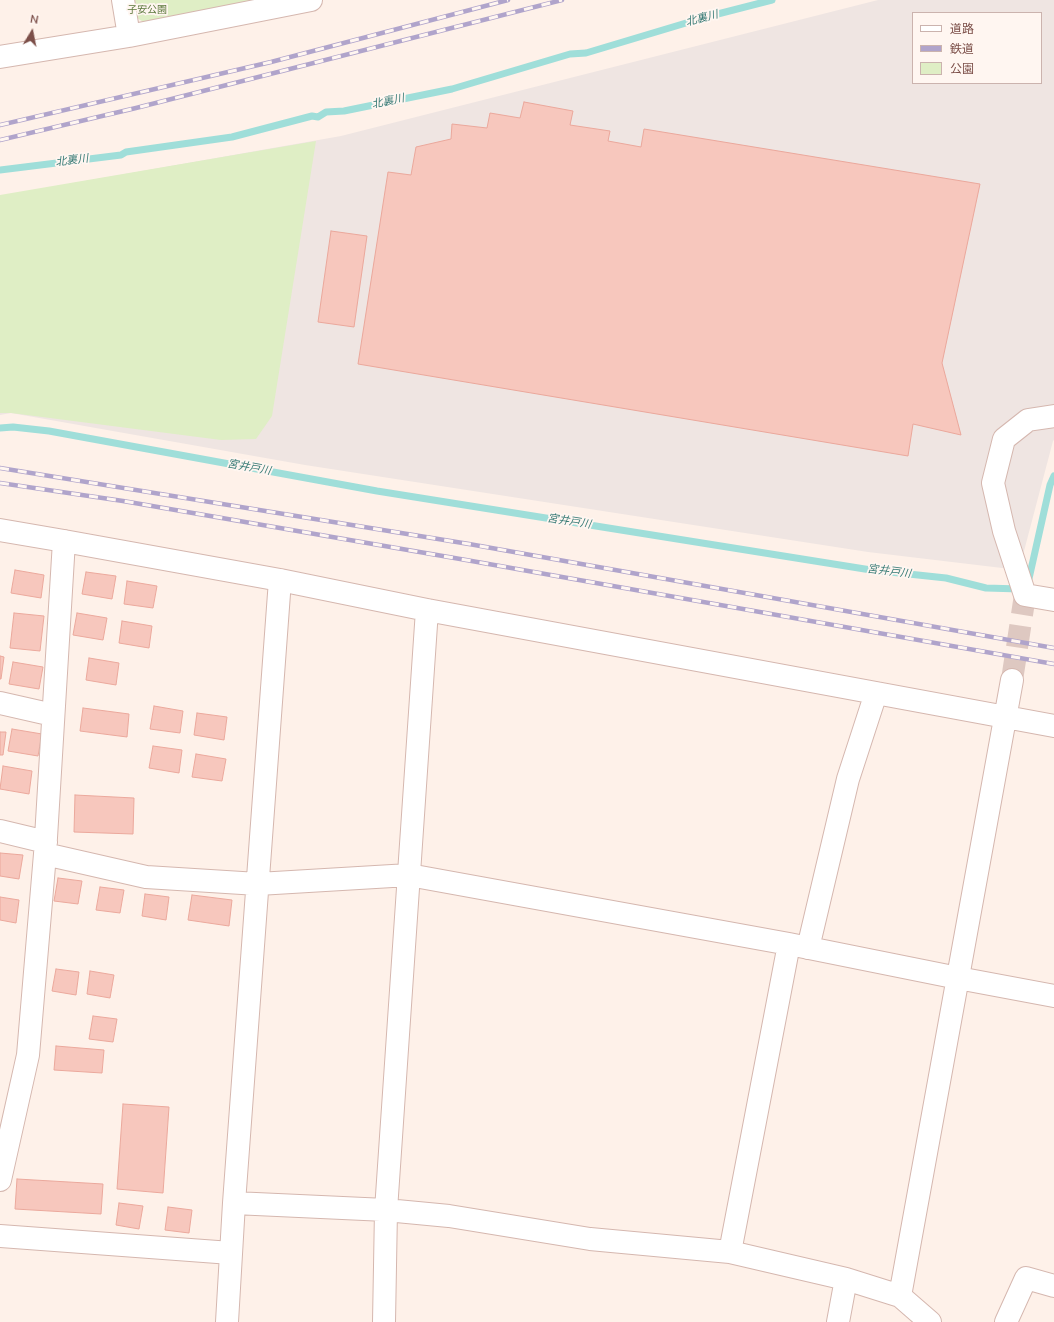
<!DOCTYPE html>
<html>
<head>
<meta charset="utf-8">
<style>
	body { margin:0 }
	#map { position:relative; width:1054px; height:1322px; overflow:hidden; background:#fef1e9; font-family:"Nunito Sans","Noto Sans JP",sans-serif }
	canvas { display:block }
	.legend { position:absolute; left:912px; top:12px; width:130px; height:72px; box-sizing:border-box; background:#fff6f1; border:1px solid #cbb3ae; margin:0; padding:5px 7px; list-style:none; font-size:12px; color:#7c4f49 }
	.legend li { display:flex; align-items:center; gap:8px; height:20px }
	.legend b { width:20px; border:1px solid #cbb3ae }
	.north { position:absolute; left:12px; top:12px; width:40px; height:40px; -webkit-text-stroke:3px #fff6f1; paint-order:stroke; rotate:10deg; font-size:11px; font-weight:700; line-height:16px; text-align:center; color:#7c4f49 }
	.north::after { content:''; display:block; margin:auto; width:14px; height:18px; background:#7c4f49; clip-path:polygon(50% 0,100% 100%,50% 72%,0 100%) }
</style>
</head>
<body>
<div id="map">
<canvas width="1054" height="1322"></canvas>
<ul class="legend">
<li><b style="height:5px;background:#fff"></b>道路</li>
<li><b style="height:5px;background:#b0a4cb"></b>鉄道</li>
<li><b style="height:11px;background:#dfeec5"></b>公園</li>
</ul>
<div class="north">N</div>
</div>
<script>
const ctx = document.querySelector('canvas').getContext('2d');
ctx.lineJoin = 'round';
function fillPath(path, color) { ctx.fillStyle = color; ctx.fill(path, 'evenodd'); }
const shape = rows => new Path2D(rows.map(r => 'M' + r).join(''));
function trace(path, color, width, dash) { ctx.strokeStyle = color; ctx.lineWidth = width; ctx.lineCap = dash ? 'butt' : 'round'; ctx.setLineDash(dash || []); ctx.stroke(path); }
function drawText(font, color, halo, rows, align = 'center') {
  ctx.font = font + ' "Nunito Sans","Noto Sans JP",sans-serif'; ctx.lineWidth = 3.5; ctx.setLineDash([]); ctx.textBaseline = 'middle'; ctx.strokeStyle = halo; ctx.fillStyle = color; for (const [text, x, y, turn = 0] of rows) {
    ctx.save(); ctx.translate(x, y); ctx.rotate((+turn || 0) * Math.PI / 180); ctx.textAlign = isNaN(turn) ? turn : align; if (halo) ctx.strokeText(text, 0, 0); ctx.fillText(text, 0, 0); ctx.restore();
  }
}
fillPath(shape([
	[878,0,1054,0,1054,440,1053,441,1019,570,868,552,305,465,11,413,0,415,0,196,341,136],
	[913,13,1041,13,1041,83,913,83]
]), '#efe5e2');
fillPath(shape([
	[134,0,270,0,145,23,137,18],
	[316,141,272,416,256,439,221,440,11,413,0,413,0,195]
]), '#dfeec5');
trace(shape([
	[0,170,121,155,126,152,232,137,312,116,318,117,326,112,344,111,452,89,570,54,586,53,706,17,772,0],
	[0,428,13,427,49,431,377,491,871,570,946,578,986,588,1020,589],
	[1028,583,1050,485,1054,476]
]), '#9fded9', 7);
const building = shape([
	[524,102,573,111,570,125,610,131,608,141,641,147,644,129,980,184,942,363,961,435,913,424,908,456,358,364,388,172,411,175,416,147,451,139,452,124,487,128,490,113,520,118,524,102],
	[331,231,367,236,354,327,318,322,331,231],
	[15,570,44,575,41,598,11,593,15,570],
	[86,572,116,576,112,599,82,594,86,572],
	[127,581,157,586,153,608,124,604,127,581],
	[14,613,44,616,40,651,10,648,14,613],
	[77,613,107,618,103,640,73,635,77,613],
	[122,621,152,626,149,648,119,643,122,621],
	[0,656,4,657,1,679,0,679,0,656],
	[89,658,119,663,116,685,86,680,89,658],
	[13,662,43,667,39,689,9,684,13,662],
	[154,706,183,711,180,733,150,729,154,706],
	[83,708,129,714,127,737,80,731,83,708],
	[197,713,227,717,224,740,194,735,197,713],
	[12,729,42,734,38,756,8,751,12,729],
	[0,732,6,732,3,755,0,755,0,732],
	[153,746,182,750,179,773,149,768,153,746],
	[196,754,226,759,222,781,192,777,196,754],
	[3,766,32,771,29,794,0,789,3,766],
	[75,795,134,798,133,834,74,832,75,795],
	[0,853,23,855,19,879,0,876,0,853],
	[58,878,82,881,78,904,54,901,58,878],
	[100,887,124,890,120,913,96,910,100,887],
	[145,894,169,897,166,920,142,916,145,894],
	[192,895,232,900,229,926,188,920,192,895],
	[0,897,19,900,16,923,0,920,0,897],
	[56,969,79,972,76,995,52,991,56,969],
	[90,971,114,975,110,998,87,994,90,971],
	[93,1016,117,1019,113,1042,89,1039,93,1016],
	[56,1046,104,1050,102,1073,54,1070,56,1046],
	[123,1104,169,1107,163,1193,117,1189,123,1104],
	[17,1179,103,1184,101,1214,15,1209,17,1179],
	[119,1203,143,1206,139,1229,116,1225,119,1203],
	[168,1207,192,1210,189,1233,165,1230,168,1207]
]);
fillPath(building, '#f7c7bd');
trace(building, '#eba89c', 1);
trace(shape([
	[1012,680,1025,595]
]), '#dec8c1', 22, [22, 11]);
const minor = shape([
	[123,0,129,36],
	[0,57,129,36,311,0],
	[1054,416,1028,420,1004,439,993,483,1004,531,1025,595,1054,600],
	[0,530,64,541,280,580,427,610,1054,726],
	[0,703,53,715],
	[0,831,46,842],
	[45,854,146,877,258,884,409,875,789,944,958,978,1054,996],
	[808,948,848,779,876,693],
	[0,1180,28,1055,45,854,64,541],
	[234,1203,386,1210,449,1216,590,1239,730,1252,846,1279,900,1296,930,1322],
	[0,1236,231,1253],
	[730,1252,789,944],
	[900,1296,1012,680],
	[227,1322,234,1203,280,580],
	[384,1322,386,1210,427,610],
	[838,1322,846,1279],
	[1006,1322,1026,1278,1054,1286]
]);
trace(minor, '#d5b7af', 24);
trace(minor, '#fff', 22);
const rail = shape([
	[0,125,271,62,508,0],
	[0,140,136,108,562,0],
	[0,468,469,544,1054,648],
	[0,483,123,501,466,560,1054,664]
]);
trace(rail, '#b0a4cb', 4.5);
trace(rail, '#fff6f1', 3, [9]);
drawText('10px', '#5a773a', '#fff6f1', [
	["子安公園",147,11]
]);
drawText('italic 11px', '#387b76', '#fff6f1', [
	["北裏川",702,19,-15],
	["北裏川",388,102,-12],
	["北裏川",72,161,-7],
	["宮井戸川",249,468,10],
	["宮井戸川",569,522,9],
	["宮井戸川",889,572,7]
]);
</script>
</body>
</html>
